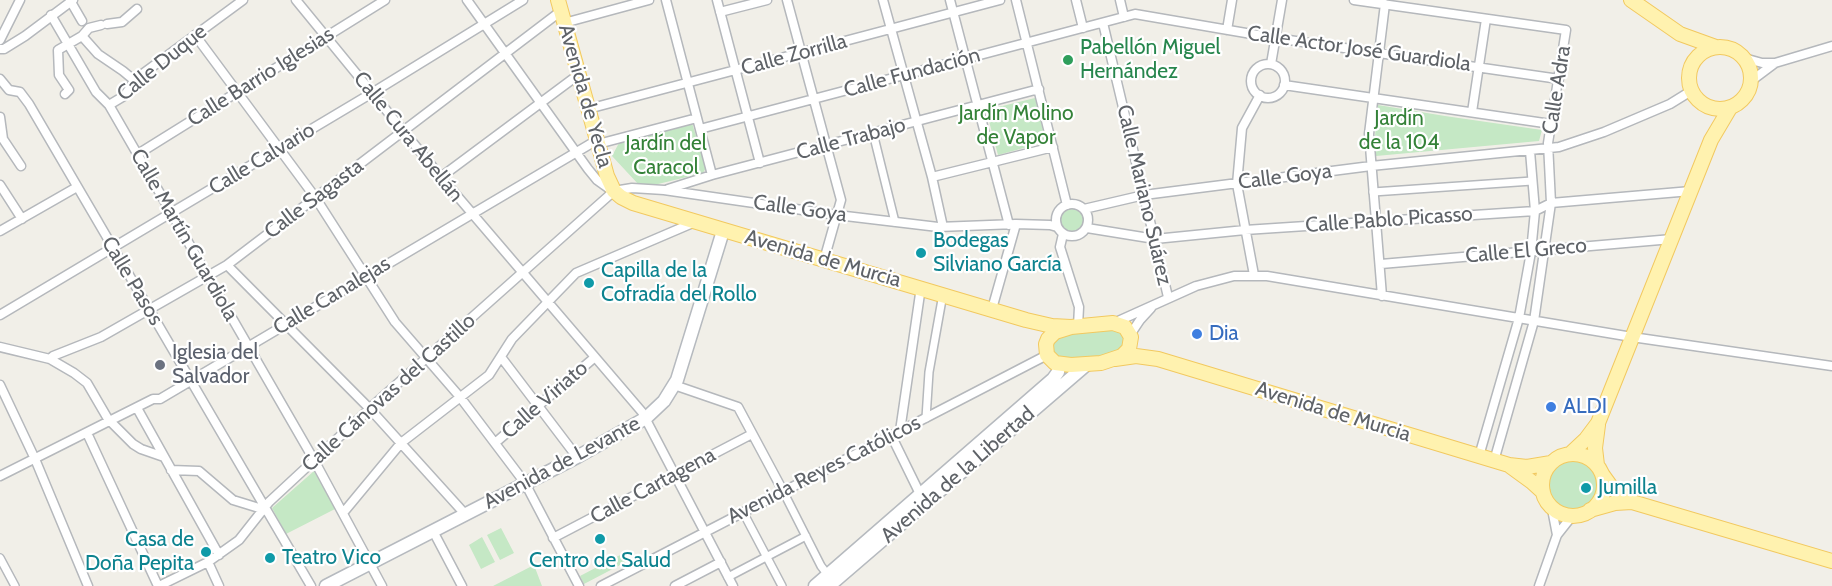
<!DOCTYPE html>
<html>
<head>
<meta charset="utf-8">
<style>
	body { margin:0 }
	canvas { display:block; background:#f1efe8 }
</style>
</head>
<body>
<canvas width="1832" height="586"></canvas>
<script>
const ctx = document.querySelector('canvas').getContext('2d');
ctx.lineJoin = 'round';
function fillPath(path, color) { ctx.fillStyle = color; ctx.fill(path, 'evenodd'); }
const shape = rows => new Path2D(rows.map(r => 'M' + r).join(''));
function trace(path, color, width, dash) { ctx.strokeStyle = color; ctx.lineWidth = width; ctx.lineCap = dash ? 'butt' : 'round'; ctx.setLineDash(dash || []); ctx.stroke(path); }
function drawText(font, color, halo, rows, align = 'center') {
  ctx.font = font + ' Cabin,sans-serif'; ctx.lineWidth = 4.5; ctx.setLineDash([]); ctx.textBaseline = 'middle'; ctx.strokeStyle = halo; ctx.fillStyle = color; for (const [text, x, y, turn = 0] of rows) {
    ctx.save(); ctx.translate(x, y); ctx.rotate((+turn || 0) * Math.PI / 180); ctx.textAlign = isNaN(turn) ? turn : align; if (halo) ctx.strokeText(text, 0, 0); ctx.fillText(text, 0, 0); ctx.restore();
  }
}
fillPath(shape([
	[1035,98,1046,142,998,155,986,110],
	[1378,105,1445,116,1542,130,1539,141,1376,156,1375,136],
	[692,123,706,168,703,173,650,186,639,185,612,156,619,143],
	'1061 220a11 11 0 1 1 22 0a11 11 0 1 1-22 0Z',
	[1115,329,1126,336,1123,349,1104,357,1061,359,1051,352,1053,340,1065,333],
	'1548 485a25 25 0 1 1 50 0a25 25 0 1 1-50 0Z',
	[314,471,335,509,286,534,272,508],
	[501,528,514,553,500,560,487,535],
	[482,537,495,562,481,569,469,545],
	[622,554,626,562,584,584,580,576],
	[534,565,542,586,493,586]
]), '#c5e8c5');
const pedestrian = shape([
	[873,133,895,222],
	[1373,192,1532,181],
	[926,418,929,372,943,294],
	[783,491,821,566,828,575],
	[743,512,782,586],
	[0,558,15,586],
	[728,577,806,536]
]);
const minor = shape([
	[296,0,441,177,642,412,733,586],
	[467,0,588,169,597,180,611,190],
	[666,0,712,175],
	[717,0,760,163],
	[787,0,841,200,824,260],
	[883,0,932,177,943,227],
	[950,0,1009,225],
	[1016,0,1067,205],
	[1076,0,1083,28],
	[1120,0,1124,17],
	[1354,0,1566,30,1548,143,1551,203,1534,321,1494,461],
	[71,2,82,21],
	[720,12,767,0],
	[51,15,96,92,109,105,314,460,382,586],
	[564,23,649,0],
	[1103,23,1168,297],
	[107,24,122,22,137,9],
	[1227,30,1232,0],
	[195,35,315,197,395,322,460,397,525,483,579,586],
	[82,36,89,28,101,25],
	[0,40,20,0],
	[0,49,4,49,25,36,73,0],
	[1744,58,1762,63,1775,63],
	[1271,64,1282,0],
	'1251 81a17 17 0 1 1 34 0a17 17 0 1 1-34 0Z',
	[0,79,9,90,20,92,29,104,311,586],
	[1751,81,1775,63,1832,46],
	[1284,85,1551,124],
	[65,94,69,90,59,75,58,50,82,36,98,54,123,71,135,81],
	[109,105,124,96,137,78,243,0],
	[588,109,1000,0],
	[1472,112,1486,19],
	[0,117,3,139,21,166],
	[700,129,1135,14,1275,38,1559,79],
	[598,144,697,118],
	[138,154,385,0],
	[441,177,578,75],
	[932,177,1053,147],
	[0,185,22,219],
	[668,189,712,175,1039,89],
	'1056 220a16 16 0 1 1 32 0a16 16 0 1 1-32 0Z',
	[1084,209,1144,195,1371,166,1559,147,1604,132,1670,104,1691,91],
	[1087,228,1155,239,1245,230,1535,211,1551,203,1691,191],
	[0,231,77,187],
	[1063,234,1060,247,1079,307,1078,326],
	[1381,264,1672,239],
	[227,265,370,409,465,514],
	[1254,275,1237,184,1242,128,1260,95],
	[1382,296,1369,134,1385,4],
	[992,309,1016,224],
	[0,315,372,93,523,0],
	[1116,322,1196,286,1234,276,1267,276,1632,337,1832,366],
	[1130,335,1140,320,1151,308],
	[0,347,50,359,74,373,87,383,108,419,133,444,141,449,164,457],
	[501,357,577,457],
	[50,359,53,356,101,337,227,265,561,11],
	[0,385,35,459,88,586],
	[674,385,738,407,783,491],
	[137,408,219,555],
	[900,431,921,287],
	[87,433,158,586],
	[891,435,920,494],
	[495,443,595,357],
	[1479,456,1519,318,1531,252,1535,211,1530,151],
	[171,470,199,471,233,500,259,508,265,507],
	[0,476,153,399,160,399,597,140],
	[1552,509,1557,535],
	[343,513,401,443,489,375,512,339,576,273,695,222],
	[433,531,462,586],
	[553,538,752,434],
	[208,562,219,586],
	[159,586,208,562,239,540,269,502,378,401,614,191,632,188,664,190,837,215,938,227,1016,224,1050,225,1057,227],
	[601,586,1047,355],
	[675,586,721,562],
	[1539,586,1557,535,1572,516]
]);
const secondary = shape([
	[326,586,577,457,646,418,664,401,677,380,723,231],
	[815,586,1053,379,1058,372,1059,364],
	[829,586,1086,365]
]);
const primary = shape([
	[558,0,607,176,614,191,621,197,633,203,1026,320,1052,326,1071,327],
	[1631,0,1680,34,1716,47],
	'1689 78a31 31 0 1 1 62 0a31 31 0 1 1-62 0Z',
	[1113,323,1125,327,1131,337,1129,349,1122,356,1101,363,1071,365,1055,363,1047,355,1046,344,1048,339,1055,332,1071,327,1113,323],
	[1115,359,1136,356,1158,359,1509,465,1527,467,1551,463],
	[1570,454,1586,439,1598,423,1711,140,1730,108],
	'1542 485a31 31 0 1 1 62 0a31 31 0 1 1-62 0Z',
	[1597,465,1595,448,1598,425],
	[1510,466,1532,482,1543,492],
	[1602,474,1612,488,1632,502,1832,561],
	[1590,510,1615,503,1632,502]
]);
trace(pedestrian, '#b5b8bc', 10);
trace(minor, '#b5b8bc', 11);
trace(secondary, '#b6babf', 15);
trace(primary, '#f2c960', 16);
trace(pedestrian, '#fff', 7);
trace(minor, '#fff', 8);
trace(secondary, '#fff', 12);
trace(primary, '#fff2af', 14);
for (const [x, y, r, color] of [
	[1068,60,6,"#2e9e5b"],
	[921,253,6,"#0f9aa8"],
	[589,283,6,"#0f9aa8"],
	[1197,334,6,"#3f7fe0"],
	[160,365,6,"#6b7280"],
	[1551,407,6,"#3f7fe0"],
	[1586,488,6,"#0f9aa8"],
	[600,539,6,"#0f9aa8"],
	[206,552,6,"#0f9aa8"],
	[270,558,6,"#0f9aa8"]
]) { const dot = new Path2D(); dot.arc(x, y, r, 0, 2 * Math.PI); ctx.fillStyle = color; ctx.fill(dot); trace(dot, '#fff', 2); }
drawText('21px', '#27864d', '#fff', [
	["Pabellón Miguel",1080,48],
	["Hernández",1080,72]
], 'left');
drawText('21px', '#5f6368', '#fff', [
	["Calle Actor José Guardiola",1359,49,8],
	["Calle Zorrilla",794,55,-15],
	["Calle Duque",162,63,-39],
	["Calle Fundación",912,73,-15],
	["Calle Barrio Iglesias",261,77,-32],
	["Calle Adra",1557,90,-81],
	["Avenida de Yecla",585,96,74],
	["Calle Cura Abellán",408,137,51],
	["Calle Trabajo",851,139,-15],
	["Calle Calvario",262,159,-31],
	["Calle Goya",1285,177,-7],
	["Calle Mariano Suárez",1144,195,77],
	["Calle Sagasta",314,199,-37],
	["Calle Goya",800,209,8],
	["Calle Pablo Picasso",1389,220,-4],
	["Calle Martín Guardiola",184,235,60],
	["Calle El Greco",1526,251,-5],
	["Avenida de Murcia",823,259,16],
	["Calle Pasos",132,281,59],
	["Calle Canalejas",332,296,-31],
	["Calle Cánovas del Castillo",389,393,-42],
	["Calle Viriato",545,400,-41],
	["Avenida de Murcia",1333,412,17],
	["Avenida de Levante",562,463,-28],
	["Avenida Reyes Católicos",824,470,-27],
	["Avenida de la Libertad",958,475,-41],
	["Calle Cartagena",653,486,-28]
]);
drawText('21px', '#348238', '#fff', [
	["Jardín Molino",1016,114],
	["de Vapor",1016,138],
	["Jardín",1399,119],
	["de la 104",1399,143],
	["Jardín del",666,144],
	["Caracol",666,168]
]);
drawText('21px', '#0d838f', '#fff', [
	["Bodegas",933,241],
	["Silviano García",933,265],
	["Capilla de la",601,271],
	["Cofradía del Rollo",601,295],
	["Jumilla",1598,488],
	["Casa de",194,540,"right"],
	["Doña Pepita",194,564,"right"],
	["Teatro Vico",282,558],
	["Centro de Salud",600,561,"center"]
], 'left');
drawText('21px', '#366cbe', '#fff', [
	["Dia",1209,334],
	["ALDI",1563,407]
], 'left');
drawText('21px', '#5b616d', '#fff', [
	["Iglesia del",172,353],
	["Salvador",172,377]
], 'left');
</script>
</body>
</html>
